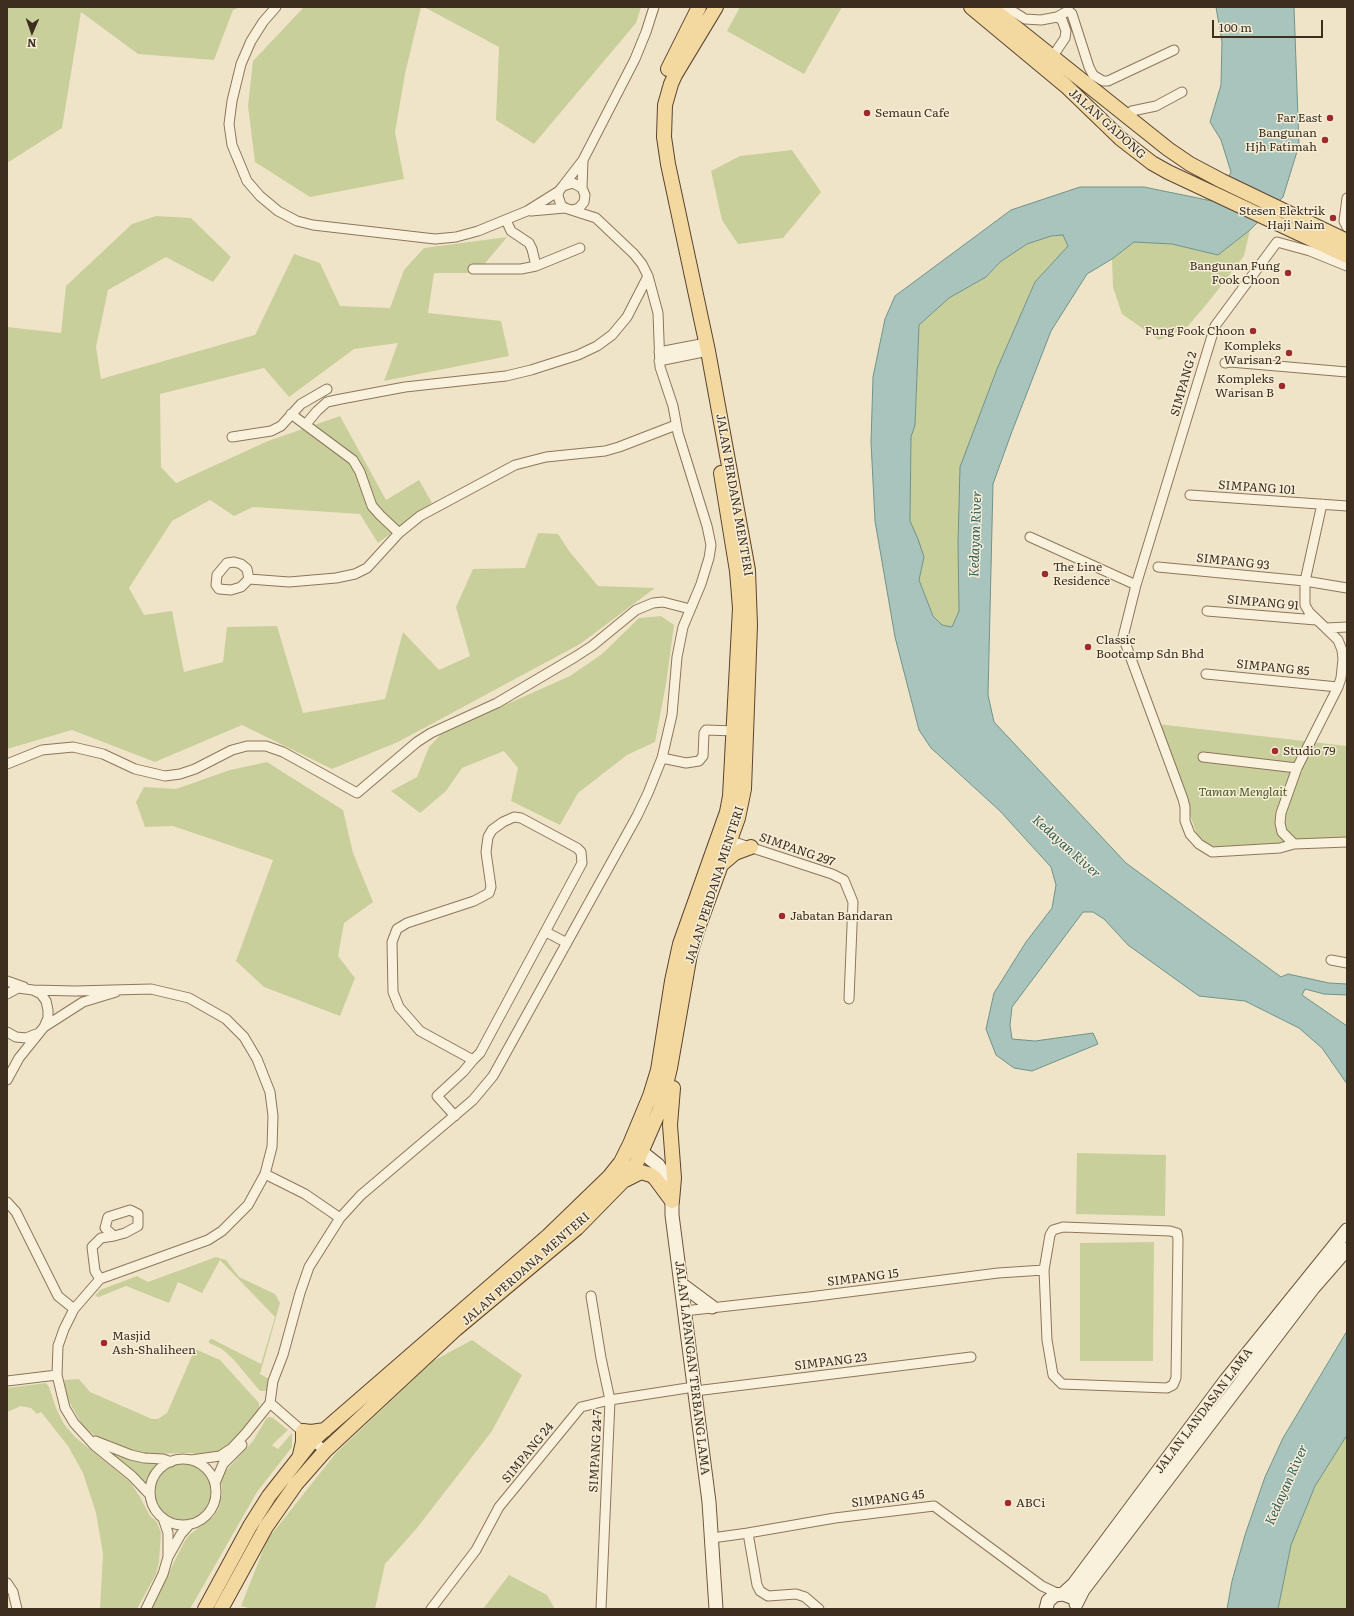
<!DOCTYPE html>
<html>
<head>
<meta charset="utf-8">
<style>
	body { margin:0 }
	#map { position:relative; width:1354px; height:1616px; overflow:hidden; background:#f0e4c8; font-family:Literata,serif }
	canvas { display:block }
	.frame { position:absolute; inset:0; border:8px solid #3d2e20; pointer-events:none }
	.north { position:absolute; left:12px; top:12px; width:40px; height:40px; -webkit-text-stroke:3px #f7eed8; paint-order:stroke; rotate:182deg; font-size:11px; font-weight:700; line-height:16px; text-align:center; color:#3d2e20 }
	.north::after { content:''; display:block; margin:auto; width:14px; height:18px; background:#3d2e20; clip-path:polygon(50% 0,100% 100%,50% 72%,0 100%) }
	.scale { position:absolute; left:1212px; top:20px; width:111px; height:18px; box-sizing:border-box; border:2px solid #3d2e20; border-top:0; padding-left:5px; font-size:12px; line-height:14px; white-space:nowrap; color:#3d2e20; -webkit-text-stroke:3px #f7eed8; paint-order:stroke }
</style>
</head>
<body>
<div id="map">
<canvas width="1354" height="1616"></canvas>
<div class="frame"></div>
<div class="north">N</div>
<div class="scale">100 m</div>
</div>
<script>
const ctx = document.querySelector('canvas').getContext('2d');
ctx.lineJoin = 'round';
function fillPath(path, color) { ctx.fillStyle = color; ctx.fill(path, 'evenodd'); }
const shape = rows => new Path2D(rows.map(r => 'M' + r).join(''));
function trace(path, color, width, dash) { ctx.strokeStyle = color; ctx.lineWidth = width; ctx.lineCap = dash ? 'butt' : 'round'; ctx.setLineDash(dash || []); ctx.stroke(path); }
function drawText(font, color, halo, rows, align = 'center') {
  ctx.font = font + ' Literata,serif'; ctx.lineWidth = 3; ctx.setLineDash([]); ctx.textBaseline = 'middle'; ctx.strokeStyle = halo; ctx.fillStyle = color; for (const [text, x, y, turn = 0] of rows) {
    ctx.save(); ctx.translate(x, y); ctx.rotate((+turn || 0) * Math.PI / 180); ctx.textAlign = isNaN(turn) ? turn : align; if (halo) ctx.strokeText(text, 0, 0); ctx.fillText(text, 0, 0); ctx.restore();
  }
}
fillPath(shape([
	[7,7,240,7,233,10,214,60,138,54,81,12,62,128,7,163],
	[304,7,421,7,405,74,395,132,404,179,310,197,255,162,248,106,253,61],
	[424,7,641,7,636,23,534,144,496,120,499,47],
	[740,7,842,7,804,74,727,31],
	[792,150,821,192,783,238,738,244,722,220,711,171,740,156],
	[156,216,191,218,231,257,213,282,166,257,108,290,96,347,101,379,255,335,294,254,320,263,340,306,390,308,404,270,424,248,507,237,477,273,434,273,428,313,501,321,509,356,384,381,398,343,354,349,289,397,264,368,160,394,161,467,176,483,268,441,340,416,386,500,419,480,432,503,378,543,360,514,253,507,234,516,210,500,172,521,129,588,144,615,172,611,184,672,223,662,227,627,277,626,303,713,385,699,403,632,439,670,470,656,456,607,473,569,525,568,538,533,558,534,569,551,598,586,655,588,580,644,398,742,332,769,242,725,155,762,72,730,7,749,7,327,61,333,66,286,132,224],
	[1250,230,1244,256,1210,300,1188,326,1159,340,1122,314,1113,287,1112,259,1134,242,1172,244,1218,255],
	[1063,235,1068,246,1035,282,997,369,961,467,958,543,959,611,952,627,942,625,933,615,919,580,924,557,910,521,911,437,915,425,919,325,949,298,986,277,1000,262,1027,244,1051,236],
	[661,616,674,625,666,684,655,742,627,755,578,793,560,825,511,801,518,768,504,751,462,768,446,791,420,813,391,791,417,777,429,747,442,733,570,676,602,654,639,618],
	[1157,724,1347,746,1347,844,1203,851],
	[267,762,343,810,353,853,373,902,344,923,338,956,355,978,340,1016,264,987,236,961,273,860,173,826,145,827,136,802,144,787,176,789,230,770],
	[1077,1153,1166,1155,1165,1216,1076,1214],
	[1154,1242,1153,1361,1080,1361,1080,1243],
	[216,1257,226,1260,239,1277,275,1294,280,1303,260,1374,271,1380,266,1391,260,1391,234,1360,222,1349,209,1343,209,1340,212,1339,261,1364,275,1317,220,1260,202,1293,178,1282,169,1303,126,1286,99,1297,95,1296,100,1290,137,1276,148,1282],
	[472,1340,522,1375,492,1431,417,1528,385,1564,375,1609,253,1609,241,1606,267,1540,336,1453,433,1361],
	[195,1349,220,1360,259,1403,259,1409,245,1427,227,1446,218,1453,200,1456,193,1453,150,1454,130,1450,109,1444,94,1435,83,1426,67,1398,64,1380,79,1379,90,1392,152,1419,158,1419,167,1413],
	[46,1383,49,1387,56,1408,64,1424,75,1437,130,1482,140,1497,150,1516,157,1522,161,1533,159,1562,156,1574,137,1609,100,1609,103,1554,96,1513,83,1473,68,1446,41,1412,37,1414,31,1408,21,1406,7,1412,7,1388],
	[269,1417,273,1418,288,1430,272,1445,278,1449,292,1433,292,1447,257,1492,190,1609,151,1609,184,1542,189,1535,213,1517,219,1508,222,1493,221,1481,223,1474,253,1441,266,1419],
	[1347,1435,1347,1609,1278,1609,1290,1545,1315,1486],
	[109,1452,137,1460,160,1463,153,1470,146,1488],
	'155 1492a28 28 0 1 1 56 0a28 28 0 1 1-56 0Z',
	[509,1575,547,1595,555,1609,483,1609]
]), '#c9cf9b');
const water = shape([
	[1216,7,1294,7,1299,145,1283,197,1250,230,1218,255,1172,244,1134,242,1112,259,1087,274,1051,331,1011,434,993,484,988,695,994,722,1126,863,1281,977,1288,974,1329,983,1347,984,1347,995,1324,994,1305,989,1302,995,1347,1026,1347,1084,1322,1048,1299,1028,1245,1001,1199,996,1128,945,1104,919,1093,912,1083,912,1012,1007,1010,1025,1012,1039,1035,1041,1093,1033,1098,1044,1032,1071,1014,1068,996,1055,986,1029,994,993,1026,942,1052,908,1056,885,1051,867,1000,811,931,748,919,730,895,637,875,521,871,442,873,377,885,319,895,296,1011,210,1080,187,1144,187,1217,202,1231,172,1221,140,1210,122,1221,85,1222,42,1216,7],
	[1063,235,1068,246,1035,282,997,369,960,467,958,543,959,611,952,627,942,625,933,616,919,580,924,557,918,539,910,521,911,437,915,425,919,325,949,298,986,277,1000,262,1027,244,1051,236,1063,235],
	[1347,1331,1347,1435,1315,1486,1291,1545,1278,1609,1227,1609,1232,1581,1245,1535,1265,1477,1283,1438,1347,1331]
]);
fillPath(water, '#a9c4bc');
trace(water, '#6f938a', 1);
const street = shape([
	[276,7,263,22,251,41,241,64,232,101,229,124,232,145,247,181,260,196,278,211,297,221,313,225,435,239,456,237,478,231,527,211,559,191],
	[1006,7,1025,19,1041,20,1057,17,1062,20,1066,31,1065,38,1053,56],
	[1057,17,1066,12,1070,12,1072,14,1089,67,1093,75,1103,81,1108,81,1174,50],
	[1127,116,1132,111,1156,106,1182,92],
	[563,186,583,160,635,59,646,32,654,7],
	[582,188,583,160],
	[1347,198,1344,221,1347,227],
	[531,211,565,208],
	[506,220,511,231,529,243,532,249,536,266],
	[1347,266,1310,251,1277,242,1215,326,1136,585,1123,637,1183,799,1185,807,1185,821,1190,834,1199,844,1212,852,1280,848,1294,844,1347,842],
	[473,269,521,269,536,266,580,248],
	[659,352,706,343],
	[659,361,708,351],
	[1225,363,1230,362,1347,372],
	[291,414,353,460,360,472,372,506,380,515,399,533],
	[306,424,317,411,327,402,341,399,405,387,506,376,531,370,578,355,597,346,612,335,627,317,648,276],
	[232,437,271,431,281,426,301,404,327,389],
	[1190,495,1347,506],
	[1030,537,1136,585],
	[234,562,241,564,247,569,249,579,241,587,231,590,219,589,216,585,217,575,227,563,234,562],
	[1158,567,1305,581,1347,588],
	[249,579,289,582,336,578,355,574,367,568,399,533,420,516,515,465,546,457,605,451,619,447,676,425],
	[1207,611,1316,620],
	[1326,628,1347,627],
	[1206,674,1338,687],
	[1203,757,1297,768],
	[662,758,686,763,699,761,703,756,704,733,706,730,735,731],
	[7,764,42,750,73,747,103,754,135,769,165,776,180,774,195,769,232,750,247,746,266,746,283,752,357,793,417,742,431,733,497,703,575,657,592,646,636,610,653,603,663,602,690,609],
	[725,839,832,874,844,880,853,902,849,999],
	[1294,844,1282,832,1280,823,1281,813,1297,768,1338,687,1341,678,1343,659,1342,650,1338,640,1309,612,1305,605,1305,581,1322,504],
	[546,932,567,943],
	[1331,960,1347,963],
	[7,981,24,987],
	[33,990,75,991,151,989,189,998,226,1019,244,1037,257,1059,270,1092,273,1116,272,1147,265,1174,248,1205,222,1231,208,1240,100,1279,74,1309,64,1329,58,1346,57,1375,65,1408,74,1423,95,1446,132,1476,150,1495],
	[7,994,18,988,33,990,41,994,46,1001,48,1010,48,1018,44,1027,19,1058,7,1080],
	[44,1027,83,1002,116,992],
	[7,1032,16,1037,26,1038,36,1034],
	[455,1116,437,1096,463,1072,473,1060,480,1053,582,863,581,852,577,848,521,818,514,817,503,822,492,830,488,837,486,852,491,887,489,893,474,901,407,923,397,929,392,942,393,992,399,1007,420,1031,473,1060],
	[265,1174,305,1194,340,1218],
	[7,1202,16,1212,58,1296,74,1309],
	[1063,1227,1170,1231,1177,1233,1178,1239,1176,1378,1173,1385,1167,1388,1062,1384,1053,1375,1047,1340,1044,1270,1050,1235,1053,1230,1063,1227],
	[100,1279,95,1271,92,1247,101,1238,114,1236,125,1233,138,1226,138,1214,130,1210,108,1217,105,1228,114,1236],
	[591,1296,601,1358,610,1400,601,1609],
	[684,1311,809,1297,998,1273,1044,1270],
	[7,1381,57,1375],
	[695,1391,971,1357],
	[270,1403,325,1451],
	[95,1441,131,1455,144,1458,163,1459,171,1462],
	'150 1492a33 33 0 1 1 66 0a33 33 0 1 1-66 0Z',
	[191,1460,220,1456,232,1448,246,1433,270,1403,273,1381,283,1355,300,1293,309,1267,340,1218,361,1195,473,1100,493,1076,637,816,648,793,662,758,672,715,677,657,683,627,701,584,709,558,711,545,707,526,678,433,673,406,660,367,658,313,648,276,642,264,634,254,596,218,565,208,561,205,558,196,559,191,563,186,573,183,582,188,585,195,584,202,579,208,572,210],
	[215,1483,223,1464,242,1445],
	[163,1518,168,1533,168,1556],
	[748,1533,757,1585,760,1591,768,1596,796,1594,805,1597,819,1609],
	[712,1538,748,1533,835,1518,934,1506,1042,1586,1059,1594],
	[7,1583,13,1592,17,1609],
	[146,1609,163,1574,168,1557,181,1534,190,1524],
	[431,1609,476,1550,499,1507,581,1407,610,1400,694,1387]
]);
const secondary = shape([
	[634,1146,658,1165,666,1178,672,1201,672,1215,709,1502,716,1609],
	[681,1284,712,1307],
	[1063,1594,1074,1584,1226,1380,1347,1230],
	[1076,1604,1083,1590,1313,1288,1347,1249],
	[1046,1609,1048,1601,1055,1595,1063,1594,1071,1597]
]);
const primary = shape([
	[971,7,1066,86,1121,139,1152,163,1168,172,1347,256],
	[990,7,1168,149,1190,164,1222,181,1347,241],
	[668,69,699,7],
	[722,864,735,853,751,847],
	[625,1180,641,1172,651,1175,655,1178,672,1201],
	[672,1201,674,1178,670,1125,673,1088],
	[300,1455,303,1442,303,1431,311,1432,325,1430],
	[205,1609,250,1526,269,1496,313,1440,548,1236,609,1177,621,1162,630,1144,650,1096,658,1070,672,981,680,944,727,812,730,796,740,608,737,571,721,473],
	[221,1609,266,1527,296,1484,325,1451,456,1329,577,1228,624,1180,636,1164,660,1109,670,1068,690,954,698,928,738,818,744,789,750,625,748,570,708,351,668,164,664,137,665,105,671,84,675,75,716,7]
]);
trace(street, '#8d765c', 11);
trace(secondary, '#6f573f', 15);
trace(primary, '#5b4430', 16);
trace(street, '#faf1dc', 9);
trace(secondary, '#faf1dc', 13);
trace(primary, '#f3d9a0', 14);
for (const [x, y, r, color] of [
	[867,113,4,"#9e2a2b"],
	[1330,118,4,"#9e2a2b"],
	[1325,140,4,"#9e2a2b"],
	[1333,218,4,"#9e2a2b"],
	[1288,273,4,"#9e2a2b"],
	[1253,331,4,"#9e2a2b"],
	[1289,353,4,"#9e2a2b"],
	[1282,386,4,"#9e2a2b"],
	[1045,574,4,"#9e2a2b"],
	[1088,647,4,"#9e2a2b"],
	[1275,751,4,"#9e2a2b"],
	[782,916,4,"#9e2a2b"],
	[104,1343,4,"#9e2a2b"],
	[1008,1503,4,"#9e2a2b"]
]) { const dot = new Path2D(); dot.arc(x, y, r, 0, 2 * Math.PI); ctx.fillStyle = color; ctx.fill(dot); trace(dot, '#f7eed8', 1.5); }
drawText('12px', '#3d2e20', '#f7eed8', [
	["Semaun Cafe",875,113],
	["Far East",1322,118,"right"],
	["Bangunan",1317,133,"right"],
	["Hjh Fatimah",1317,147,"right"],
	["Stesen Elektrik",1325,211,"right"],
	["Haji Naim",1325,225,"right"],
	["Bangunan Fung",1280,266,"right"],
	["Fook Choon",1280,280,"right"],
	["Fung Fook Choon",1245,331,"right"],
	["Kompleks",1281,346,"right"],
	["Warisan 2",1281,360,"right"],
	["Kompleks",1274,379,"right"],
	["Warisan B",1274,393,"right"],
	["The Line",1053,567],
	["Residence",1053,581],
	["Classic",1096,640],
	["Bootcamp Sdn Bhd",1096,654],
	["Studio 79",1283,751],
	["Jabatan Bandaran",790,916],
	["Masjid",112,1336],
	["Ash-Shaliheen",112,1350],
	["ABCi",1016,1503]
], 'left');
drawText('12px', '#3d2e20', '#f7eed8', [
	["JALAN GADONG",1107,124,42],
	["SIMPANG 2",1184,384,-74],
	["SIMPANG 101",1257,488,4],
	["JALAN PERDANA MENTERI",734,495,80],
	["SIMPANG 93",1233,562,6],
	["SIMPANG 91",1263,603,5],
	["SIMPANG 85",1273,668,6],
	["SIMPANG 297",797,850,19],
	["JALAN PERDANA MENTERI",715,885,-72],
	["JALAN PERDANA MENTERI",526,1269,-41],
	["SIMPANG 15",863,1278,-7],
	["SIMPANG 23",831,1362,-7],
	["JALAN LAPANGAN TERBANG LAMA",692,1368,83],
	["JALAN LANDASAN LAMA",1204,1411,-53],
	["SIMPANG 24-7",596,1451,-87],
	["SIMPANG 24",528,1453,-51],
	["SIMPANG 45",888,1499,-7]
]);
drawText('italic 12px', '#4d5a26', '#f7eed8', [
	["Taman Menglait",1243,792]
]);
drawText('italic 13px', '#2f5d5a', '#f7eed8', [
	["Kedayan River",976,534,-88],
	["Kedayan River",1066,847,42],
	["Kedayan River",1287,1485,-66]
]);
</script>
</body>
</html>
